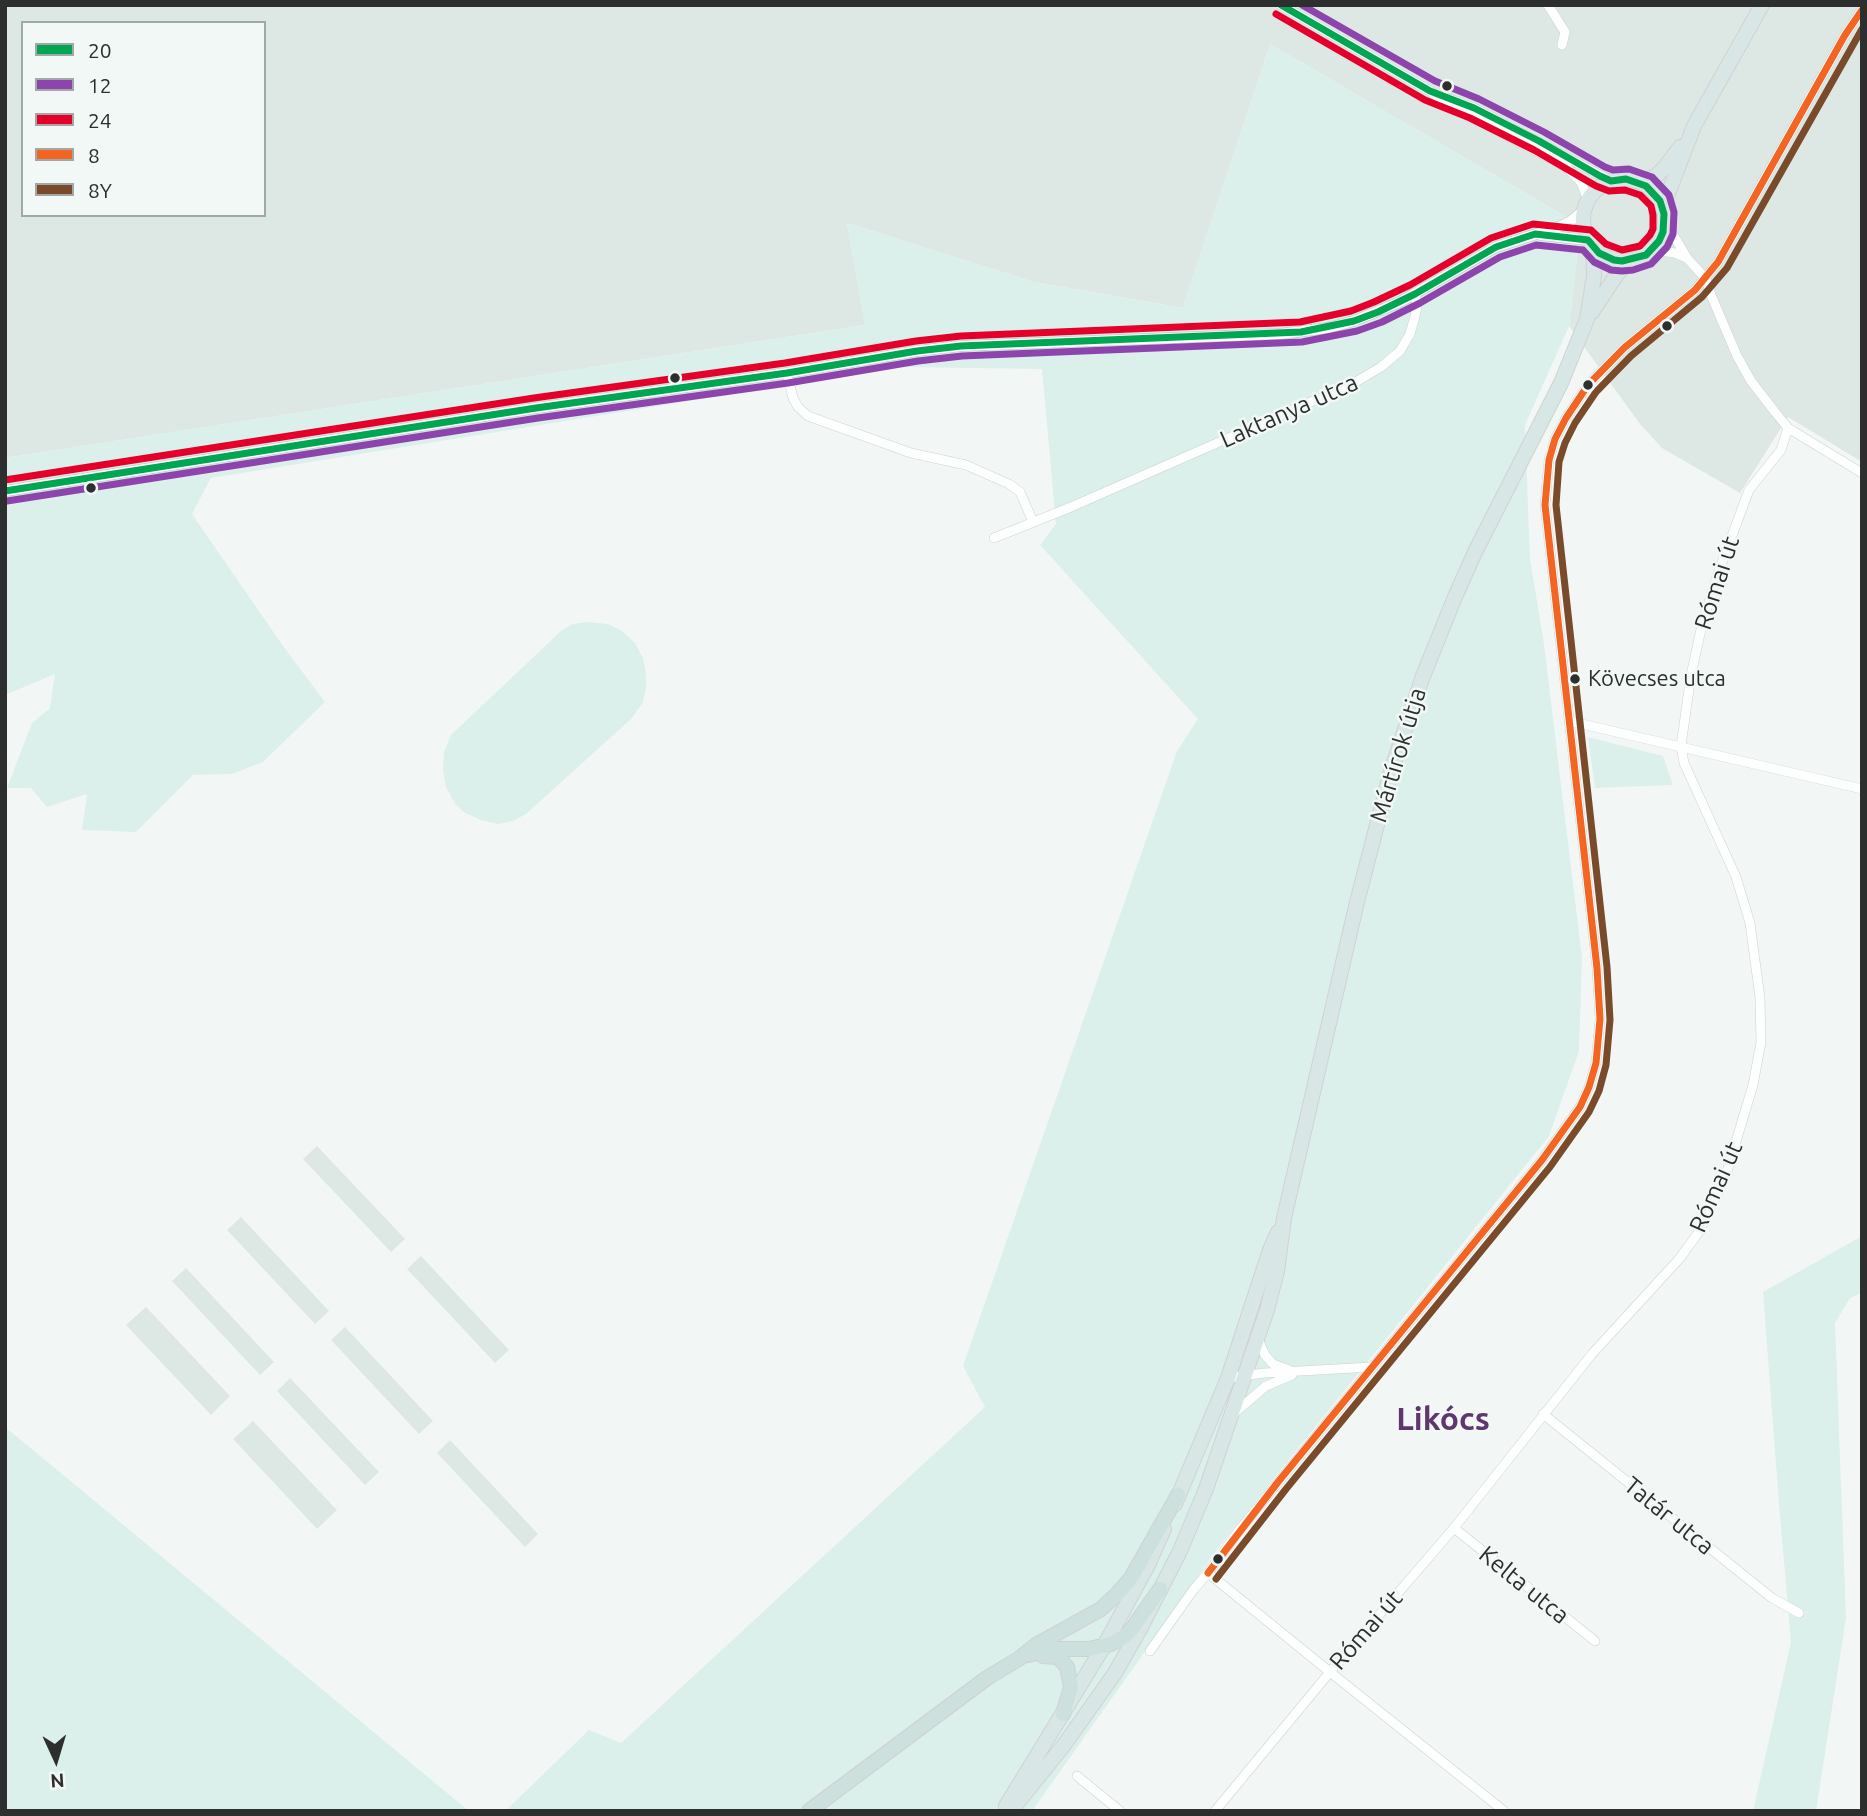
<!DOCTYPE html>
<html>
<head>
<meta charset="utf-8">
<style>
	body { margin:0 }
	#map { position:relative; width:1867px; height:1816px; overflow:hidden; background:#f2f7f5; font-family:Ubuntu,sans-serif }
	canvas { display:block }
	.frame { position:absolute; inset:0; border:7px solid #2d2f2f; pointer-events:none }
	.legend { position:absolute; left:21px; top:21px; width:245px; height:196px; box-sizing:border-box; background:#f1f8f6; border:2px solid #a3a8a6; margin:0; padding:9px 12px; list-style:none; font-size:21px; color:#2d2f2f }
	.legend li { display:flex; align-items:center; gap:14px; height:35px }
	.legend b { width:35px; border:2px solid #a3a8a6 }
	.north { position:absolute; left:21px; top:1725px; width:70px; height:70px; -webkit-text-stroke:5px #f1f8f6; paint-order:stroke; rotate:176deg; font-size:19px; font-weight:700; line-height:28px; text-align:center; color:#2d2f2f }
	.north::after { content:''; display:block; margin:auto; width:24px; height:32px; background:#2d2f2f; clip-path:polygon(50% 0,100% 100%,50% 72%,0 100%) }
</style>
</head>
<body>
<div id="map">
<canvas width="1867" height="1816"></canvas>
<div class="frame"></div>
<ul class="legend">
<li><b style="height:9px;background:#00a651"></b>20</li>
<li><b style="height:9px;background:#8e44ad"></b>12</li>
<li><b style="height:9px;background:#e4002b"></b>24</li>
<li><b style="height:9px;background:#f26522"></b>8</li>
<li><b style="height:9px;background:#7a4b2a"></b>8Y</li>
</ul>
<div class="north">N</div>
</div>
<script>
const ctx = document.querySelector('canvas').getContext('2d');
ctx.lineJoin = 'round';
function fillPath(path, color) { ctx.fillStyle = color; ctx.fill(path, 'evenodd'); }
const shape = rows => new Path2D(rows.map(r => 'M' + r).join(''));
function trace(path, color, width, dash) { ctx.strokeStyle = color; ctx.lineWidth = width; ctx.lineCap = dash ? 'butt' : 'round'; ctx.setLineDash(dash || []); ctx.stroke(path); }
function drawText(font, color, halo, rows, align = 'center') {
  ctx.font = font + ' Ubuntu,sans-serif'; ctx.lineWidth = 5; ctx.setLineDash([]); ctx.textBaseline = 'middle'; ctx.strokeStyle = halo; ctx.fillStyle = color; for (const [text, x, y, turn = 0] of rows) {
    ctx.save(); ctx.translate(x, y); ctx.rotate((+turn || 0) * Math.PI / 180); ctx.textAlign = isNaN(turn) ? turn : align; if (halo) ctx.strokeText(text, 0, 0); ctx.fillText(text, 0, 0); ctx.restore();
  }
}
fillPath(shape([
	[5,5,1862,5,1862,462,1788,417,1740,493,1662,448,1640,424,1569,326,1577,258,1571,221,1563,215,1270,44,1183,308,1034,282,847,223,865,325,5,458],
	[23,23,264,23,264,215,23,215],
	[317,1146,405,1239,391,1252,303,1159],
	[241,1217,329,1311,315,1324,227,1230],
	[421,1256,509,1350,495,1363,407,1269],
	[186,1268,274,1362,260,1375,172,1281],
	[146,1307,230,1396,211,1415,126,1325],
	[345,1327,433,1421,419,1434,331,1340],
	[290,1378,379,1472,365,1485,277,1391],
	[253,1421,337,1510,317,1529,233,1439],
	[450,1440,538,1534,525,1547,437,1453]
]), '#dde8e4');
fillPath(shape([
	[1270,44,1563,215,1571,221,1577,258,1569,326,1525,425,1530,559,1544,644,1582,958,1579,1051,1549,1136,1222,1543,1032,1811,505,1811,589,1730,621,1743,985,1407,963,1366,1177,751,1198,719,1040,545,1056,524,1042,369,901,367,211,478,192,514,283,646,325,702,263,762,232,774,193,775,136,832,82,830,87,794,47,807,31,788,7,788,32,723,50,708,55,674,5,695,5,458,865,325,847,223,1034,282,1182,308],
	[587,622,608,624,622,631,635,643,643,658,646,674,646,689,642,704,631,719,526,814,513,821,498,824,481,820,465,813,455,804,446,787,443,770,444,752,451,735,562,630,573,624],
	[1588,737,1663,756,1673,785,1595,788],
	[1862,1236,1862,1292,1850,1298,1835,1323,1846,1618,1816,1811,1753,1811,1791,1642,1779,1504,1763,1292],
	[5,1427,39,1455,469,1811,5,1811]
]), '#dbf0eb');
const minor = shape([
	[1281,5,1430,91,1444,102,1566,167,1581,182,1588,200],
	[1548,5,1565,32,1562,45],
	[1444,97,1474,108,1611,181],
	[1665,221,1687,258,1706,279,1711,295,1737,356,1751,381,1775,412,1788,428,1862,473],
	[1652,250,1675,253,1687,258],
	[787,373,793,398,798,407,808,416,911,453,966,465,1009,484,1020,492,1033,522],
	[994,538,1071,507,1354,383,1381,367,1400,351,1410,334,1415,316,1417,306,1415,294],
	[1569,721,1862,789],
	[1258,1339,1265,1355,1273,1364,1289,1370],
	[1228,1378,1264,1373,1372,1367],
	[1543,1414,1772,1598,1799,1613],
	[1232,1415,1266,1386,1292,1375],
	[1454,1528,1595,1641],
	[1208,1573,1330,1672,1504,1811],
	[1150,1651,1194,1589,1208,1573,1240,1529,1542,1160,1580,1107,1589,1087,1596,1063,1600,1019,1597,968,1545,505,1549,460,1555,439,1566,418,1588,385,1624,348,1695,290,1718,262,1845,35,1862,10],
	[1077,1776,1120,1811],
	[1215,1811,1330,1672,1454,1528,1592,1354,1680,1258,1698,1233,1725,1178,1753,1085,1761,1042,1760,998,1750,923,1736,877,1684,763,1681,746,1691,675,1702,625,1717,576,1749,490,1781,450,1788,428]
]);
const tertiary = shape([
	[1541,235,1588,240],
	[5,491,536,408,787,373,917,351,961,346,1280,334,1328,328,1354,321,1400,302,1496,247,1561,226,1571,221,1584,210]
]);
const primary = shape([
	'1583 220a41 41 0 1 1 82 0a41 41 0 1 1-82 0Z',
	[1640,182,1656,176,1665,167,1680,147],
	[1663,207,1694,126,1762,5],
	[1592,312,1617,274,1631,260],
	[1175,1504,1228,1378,1270,1250,1278,1232],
	[1006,1806,1104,1646,1148,1565,1164,1529],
	[1011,1811,1064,1745,1115,1673,1140,1629,1180,1551,1206,1489,1267,1310,1277,1271,1284,1218,1357,902,1391,771,1423,676,1455,597,1475,552,1561,383,1587,319,1594,276,1593,247]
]);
const trunk = shape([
	[1028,1655,1057,1649,1089,1649,1111,1644,1125,1636,1131,1630,1160,1589],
	[1043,1656,1058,1657,1067,1667,1071,1687,1063,1714],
	[809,1811,987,1678,1020,1658,1036,1645,1101,1609,1116,1595,1131,1578,1178,1495]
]);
trace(minor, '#ced2d1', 10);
trace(tertiary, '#ced2d1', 12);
trace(primary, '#d0d2d1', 16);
trace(trunk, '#d0d2d1', 16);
trace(minor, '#fdfefe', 9);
trace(tertiary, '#fdfefe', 10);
trace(primary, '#d8e7e5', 14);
trace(trunk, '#cce0dd', 14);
trace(shape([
	[5,491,536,408,787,373,917,351,961,346,1301,332,1354,321,1378,312,1415,294,1496,247,1535,234,1588,240,1599,253,1614,260,1622,261,1646,255,1659,241,1663,232,1664,214,1660,201,1646,186,1626,179,1611,181,1600,176,1539,141,1474,108,1430,91,1281,5]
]), '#00a651', 7);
trace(shape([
	[7,501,538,418,788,383,918,361,962,356,1302,342,1357,331,1382,322,1420,303,1500,257,1536,245,1583,250,1594,262,1611,270,1622,271,1633,270,1651,264,1667,247,1673,234,1674,212,1669,195,1652,177,1629,169,1613,170,1605,167,1544,132,1479,99,1435,81,1302,5]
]), '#8e44ad', 7);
trace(shape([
	[5,480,534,398,785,363,916,341,961,336,1300,322,1351,311,1374,302,1410,285,1491,238,1533,224,1591,230,1606,244,1622,250,1640,246,1650,235,1653,229,1653,215,1651,206,1640,195,1625,190,1609,191,1596,186,1534,150,1470,118,1425,100,1276,14]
]), '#e4002b', 7);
trace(shape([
	[1208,1573,1278,1482,1542,1160,1580,1107,1589,1087,1596,1063,1600,1019,1597,968,1545,505,1549,460,1555,439,1566,418,1588,385,1624,348,1695,290,1718,262,1845,35,1862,10]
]), '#f26522', 7);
trace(shape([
	[1216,1579,1286,1489,1550,1167,1589,1112,1599,1091,1606,1065,1610,1020,1607,967,1556,505,1559,462,1565,443,1575,423,1596,392,1631,356,1702,297,1727,268,1862,29]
]), '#7a4b2a', 7);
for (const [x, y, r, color] of [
	[1447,86,6,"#2d2f2f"],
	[1667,326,6,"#2d2f2f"],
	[675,378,6,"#2d2f2f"],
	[1588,385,6,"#2d2f2f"],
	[91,488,6,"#2d2f2f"],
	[1575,679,6,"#2d2f2f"],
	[1218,1559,6,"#2d2f2f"]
]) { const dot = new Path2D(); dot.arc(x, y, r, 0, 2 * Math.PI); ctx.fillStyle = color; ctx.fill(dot); trace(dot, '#f1f8f6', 2.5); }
drawText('22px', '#2d2f2f', '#f1f8f6', [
	["Kövecses utca",1588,679]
], 'left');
drawText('24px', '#2d2f2f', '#f1f8f6', [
	["Laktanya utca",1289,411,-24],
	["Római út",1717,583,-72],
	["Mártírok útja",1398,755,-73],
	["Római út",1716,1187,-66],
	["Tatár utca",1669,1516,39],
	["Kelta utca",1524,1585,39],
	["Római út",1366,1630,-49]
]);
drawText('bold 32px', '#5f376e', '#f1f8f6', [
	["Likócs",1443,1419]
]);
</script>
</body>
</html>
